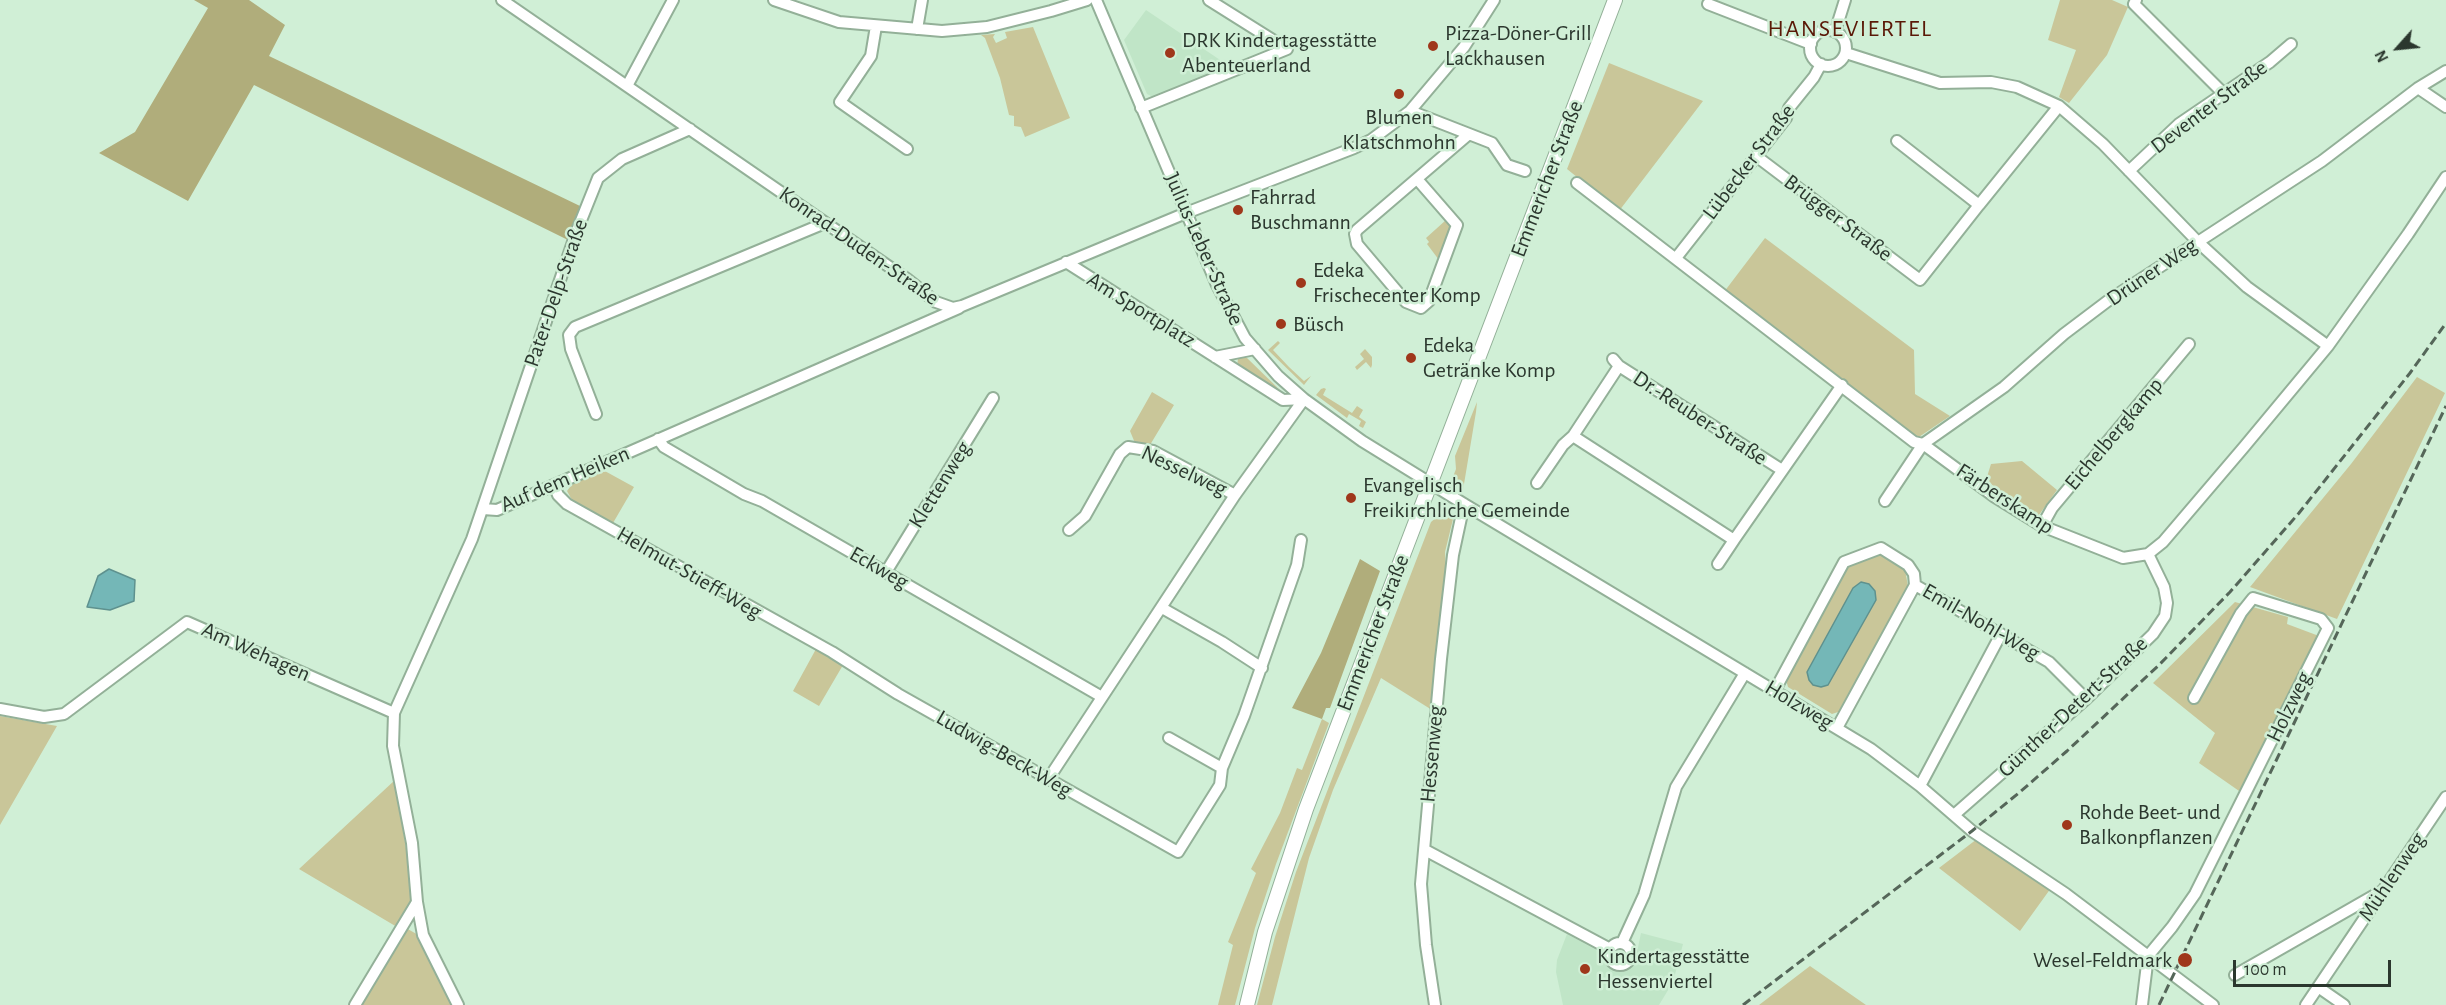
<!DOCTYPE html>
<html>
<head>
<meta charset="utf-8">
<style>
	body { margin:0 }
	#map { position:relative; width:2446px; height:1005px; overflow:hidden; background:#d0efd6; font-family:"Alegreya Sans",sans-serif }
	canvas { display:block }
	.north { position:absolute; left:2368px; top:18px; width:60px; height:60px; -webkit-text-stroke:4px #d0efd6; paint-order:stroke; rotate:243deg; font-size:16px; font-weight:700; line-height:24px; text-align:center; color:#2b372e }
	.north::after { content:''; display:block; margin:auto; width:21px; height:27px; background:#2b372e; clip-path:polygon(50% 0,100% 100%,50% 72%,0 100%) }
	.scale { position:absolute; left:2233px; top:960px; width:158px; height:27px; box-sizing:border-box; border:3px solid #2b372e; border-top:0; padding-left:8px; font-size:18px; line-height:21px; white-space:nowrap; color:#2b372e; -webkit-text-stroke:4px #d0efd6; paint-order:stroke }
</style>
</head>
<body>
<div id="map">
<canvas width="2446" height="1005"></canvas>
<div class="north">N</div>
<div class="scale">100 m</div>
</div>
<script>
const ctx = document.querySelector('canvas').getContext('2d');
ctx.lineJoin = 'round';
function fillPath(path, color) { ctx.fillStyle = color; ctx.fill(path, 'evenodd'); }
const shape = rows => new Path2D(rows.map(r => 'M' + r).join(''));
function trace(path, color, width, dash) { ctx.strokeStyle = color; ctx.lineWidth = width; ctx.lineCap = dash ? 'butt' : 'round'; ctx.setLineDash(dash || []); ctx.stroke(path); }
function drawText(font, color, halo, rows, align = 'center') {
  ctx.font = font + ' "Alegreya Sans",sans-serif'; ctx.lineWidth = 5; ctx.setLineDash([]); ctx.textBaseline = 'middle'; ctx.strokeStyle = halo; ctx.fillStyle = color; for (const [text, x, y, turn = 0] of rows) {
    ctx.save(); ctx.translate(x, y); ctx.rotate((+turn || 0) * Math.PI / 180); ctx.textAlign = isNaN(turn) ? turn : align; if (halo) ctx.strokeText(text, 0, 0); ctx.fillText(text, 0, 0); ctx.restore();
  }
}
fillPath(shape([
	[1146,10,1229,66,1153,97,1147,94,1124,40],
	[1641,933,1683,944,1673,982,1659,1005,1563,1005,1556,972,1557,960,1567,934,1602,953,1609,967,1620,971,1630,968,1635,962]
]), '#c0e5c7');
fillPath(shape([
	[2060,0,2112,0,2128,7,2107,55,2069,103,2059,97,2076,50,2048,40],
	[1033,27,1070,118,1025,137,1021,127,1014,126,1014,116,1009,115,1000,78,985,38,981,35,995,34,993,37,996,43,1007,38,1005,32],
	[1609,63,1703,101,1619,211,1567,169],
	[1446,220,1451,229,1439,260,1427,244,1429,242,1426,238],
	[1765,238,1914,350,1915,394,1950,416,1916,439,1724,292],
	[1278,341,1280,343,1273,350,1289,367,1304,381,1311,376,1304,385,1268,350],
	[1365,349,1372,357,1372,365,1371,368,1366,362,1357,370,1355,367,1364,359,1360,354],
	[1243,356,1247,358,1285,395,1286,398,1237,368,1238,358],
	[2417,377,2445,393,2337,619,2250,587,2351,464],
	[1324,388,1326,389,1323,395,1352,413,1357,406,1363,410,1359,417,1366,422,1363,428,1359,426,1361,421,1349,414,1347,418,1316,395,1321,389],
	[1152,392,1174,405,1150,445,1135,443,1130,431],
	[1477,402,1476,412,1463,490,1453,477,1456,469,1455,456],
	[2022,461,2057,490,2036,519,1986,480,1991,464],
	[603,470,634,487,613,523,572,500,567,491,573,483],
	[1454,515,1445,552,1446,570,1432,710,1381,678,1333,790,1309,858,1272,1005,1257,1005,1275,937,1296,872,1431,522,1438,516],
	[1880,552,1905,570,1908,586,1841,711,1832,714,1788,687,1786,680,1848,563],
	[2235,602,2288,617,2287,624,2319,636,2242,793,2199,763,2215,733,2153,683],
	[816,649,843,665,819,706,793,691],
	[0,716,57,726,0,825],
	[1322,719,1329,723,1276,864,1255,928,1235,1005,1218,1005,1233,945,1228,942,1256,873,1251,869,1280,813,1297,768,1302,770],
	[395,780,414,898,397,927,299,869],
	[1977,839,2051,888,2020,931,1939,868],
	[406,928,420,936,453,1005,360,1005],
	[1810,966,1866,1005,1759,1005]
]), '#c9c699');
fillPath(shape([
	[194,0,249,0,285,25,269,56,580,206,568,240,254,85,188,201,99,153,135,132,208,8],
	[1360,559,1380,571,1330,708,1326,708,1322,719,1292,708,1321,653]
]), '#b0ad7b');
const water = shape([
	[109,569,135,580,134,601,110,610,87,607,98,576,109,569],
	[1861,582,1869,584,1875,591,1876,600,1828,685,1821,687,1813,685,1809,680,1807,672,1853,588,1861,582]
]);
fillPath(water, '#74b7b7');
trace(water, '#5e918e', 1.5);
const minor = shape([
	[502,0,907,279,936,302,953,308,962,306,1186,213,1354,148,1371,140,1410,111,1464,47,1494,0],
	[774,0,839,22,942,31,987,27,1051,11,1087,0],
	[1096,0,1217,285,1245,338,1278,376,1304,399,1362,441,1464,504,1871,749,1920,786,1972,831,2066,894,2213,1005],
	[1209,0,1287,49],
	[2136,0,2134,4,2223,93],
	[1708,4,1811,44],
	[876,26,871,56,840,102,907,149],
	[917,29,922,0],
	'1810 48a18 18 0 1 1 36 0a18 18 0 1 1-36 0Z',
	[1835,32,1845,0],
	[1846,53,1940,83,1991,82,2017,87,2059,106,2103,144,2198,242,2247,287,2328,346],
	[627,86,673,0],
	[2418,88,2446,107],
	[1141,108,1287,49],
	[1410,111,1492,143,1507,165,1525,171],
	[1897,141,1979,205,2059,106],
	[1756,156,1920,280,1979,205],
	[2129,171,2179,124,2270,62,2291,44],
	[1417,179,1457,225,1429,301,1421,308,1406,302,1357,244,1355,234,1357,230,1469,134],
	[1577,183,1914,442,1923,444,1995,497,2042,526,2123,558,2148,554,2163,542,2244,447,2328,346,2408,234,2446,177],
	[1676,258,1786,118,1789,108,1814,77,1821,64],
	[1066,262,1283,400,1304,399],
	[1215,357,1255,349],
	[1613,359,1619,366,1782,470],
	[596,414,571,349,569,335,575,327,825,223],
	[1573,436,1734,540,1842,385],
	[658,439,664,447,744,494,762,501,1102,697],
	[1537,483,1563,445,1573,436,1619,366],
	[554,485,558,495,567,504,832,652,898,694,1178,852,1220,785,1222,768,1244,716,1297,565,1301,540],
	[1885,501,1923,444,2004,387,2064,334,2109,300,2322,161,2418,88,2446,71],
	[483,509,497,510,959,308],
	[2042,526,2052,508,2189,344],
	[1069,530,1085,516,1120,454,1128,447,1153,451,1235,495],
	[1718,564,1734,540],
	[886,572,993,398],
	[1915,585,2049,662,2086,699],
	[1162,608,1222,642,1262,668],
	[1775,690,1844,562,1881,548,1908,565,1914,574,1915,585],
	[0,709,44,717,64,714,187,622,394,713],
	[1837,728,1915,585],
	[1169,738,1222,768],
	[1049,778,1235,495,1304,399],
	[1920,786,2001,634],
	[1954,815,2086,699,2153,634,2165,616,2167,603,2164,587,2148,554],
	[1425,850,1610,949],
	'1609 954a11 11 0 1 1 22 0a11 11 0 1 1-22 0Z',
	[1622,943,1644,895,1676,787,1745,673],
	[2235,975,2380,892],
	[2318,987,2344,1005],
	[355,1005,417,902],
	[458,1005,423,935,417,902,412,843,393,746,394,713,472,539,576,233,598,178,622,159,690,129],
	[1435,1005,1426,945,1421,884,1441,659,1453,555,1464,504],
	[2142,1005,2148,956,2172,927,2195,894,2328,628,2321,619,2253,598,2241,613,2194,698],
	[2306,1005,2446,797]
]);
const major = shape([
	[1247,1005,1265,932,1306,809,1615,0]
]);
trace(minor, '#93b098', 14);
trace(major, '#93b098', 16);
trace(minor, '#fff', 10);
trace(major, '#fff', 14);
trace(shape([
	[1743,1005,1972,831,2020,792,2067,751,2159,665,2230,592,2299,513,2410,373,2446,323],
	[2159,1005,2446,406]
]), '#556659', 3, [9, 4.5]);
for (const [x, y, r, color] of [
	[1433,46,6,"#9f371b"],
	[1170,53,6,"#9f371b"],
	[1399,94,6,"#9f371b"],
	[1238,210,6,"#9f371b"],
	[1301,283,6,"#9f371b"],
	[1281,324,6,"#9f371b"],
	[1411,358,6,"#9f371b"],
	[1351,498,6,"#9f371b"],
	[2067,825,6,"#9f371b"],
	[2185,960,8,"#9f371b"],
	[1585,969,6,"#9f371b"]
]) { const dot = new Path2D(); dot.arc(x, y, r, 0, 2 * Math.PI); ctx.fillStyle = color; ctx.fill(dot); trace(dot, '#d0efd6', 2); }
drawText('22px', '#2b372e', '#d0efd6', [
	["Pizza-Döner-Grill",1445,33],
	["Lackhausen",1445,58],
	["DRK Kindertagesstätte",1182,40],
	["Abenteuerland",1182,65],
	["Blumen",1399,117,"center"],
	["Klatschmohn",1399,142,"center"],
	["Fahrrad",1250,197],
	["Buschmann",1250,222],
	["Edeka",1313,270],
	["Frischecenter Komp",1313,295],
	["Büsch",1293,324],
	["Edeka",1423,345],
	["Getränke Komp",1423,370],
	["Evangelisch",1363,485],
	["Freikirchliche Gemeinde",1363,510],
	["Rohde Beet- und",2079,812],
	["Balkonpflanzen",2079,837],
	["Kindertagesstätte",1597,956],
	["Hessenviertel",1597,981],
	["Wesel-Feldmark",2172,960,"right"]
], 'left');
drawText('22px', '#2b372e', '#d0efd6', [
	["Deventer Straße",2209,107,-37],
	["Lübecker Straße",1749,162,-53],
	["Emmericher Straße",1547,179,-69],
	["Brügger Straße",1838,218,37],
	["Konrad-Duden-Straße",859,246,35],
	["Julius-Leber-Straße",1204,249,66],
	["Drüner Weg",2152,272,-34],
	["Pater-Delp-Straße",556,293,-71],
	["Am Sportplatz",1141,310,32],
	["Dr.-Reuber-Straße",1700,418,33],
	["Eichelbergkamp",2114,434,-50],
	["Nesselweg",1184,471,25],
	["Auf dem Heiken",565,479,-23],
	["Klettenweg",940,485,-58],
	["Färberskamp",2005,499,33],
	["Eckweg",879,568,30],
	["Helmut-Stieff-Weg",689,573,30],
	["Emil-Nohl-Weg",1981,622,30],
	["Emmericher Straße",1373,633,-69],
	["Am Wehagen",256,652,24],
	["Holzweg",1799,705,31],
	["Günther-Detert-Straße",2073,707,-43],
	["Holzweg",2289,707,-64],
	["Ludwig-Beck-Weg",1004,754,30],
	["Hessenweg",1432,754,-85],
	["Mühlenweg",2392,877,-56]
]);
ctx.letterSpacing = '1.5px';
drawText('24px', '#5a1807', '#d0efd6', [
	["HANSEVIERTEL",1850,29]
]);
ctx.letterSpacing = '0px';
</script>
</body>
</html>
